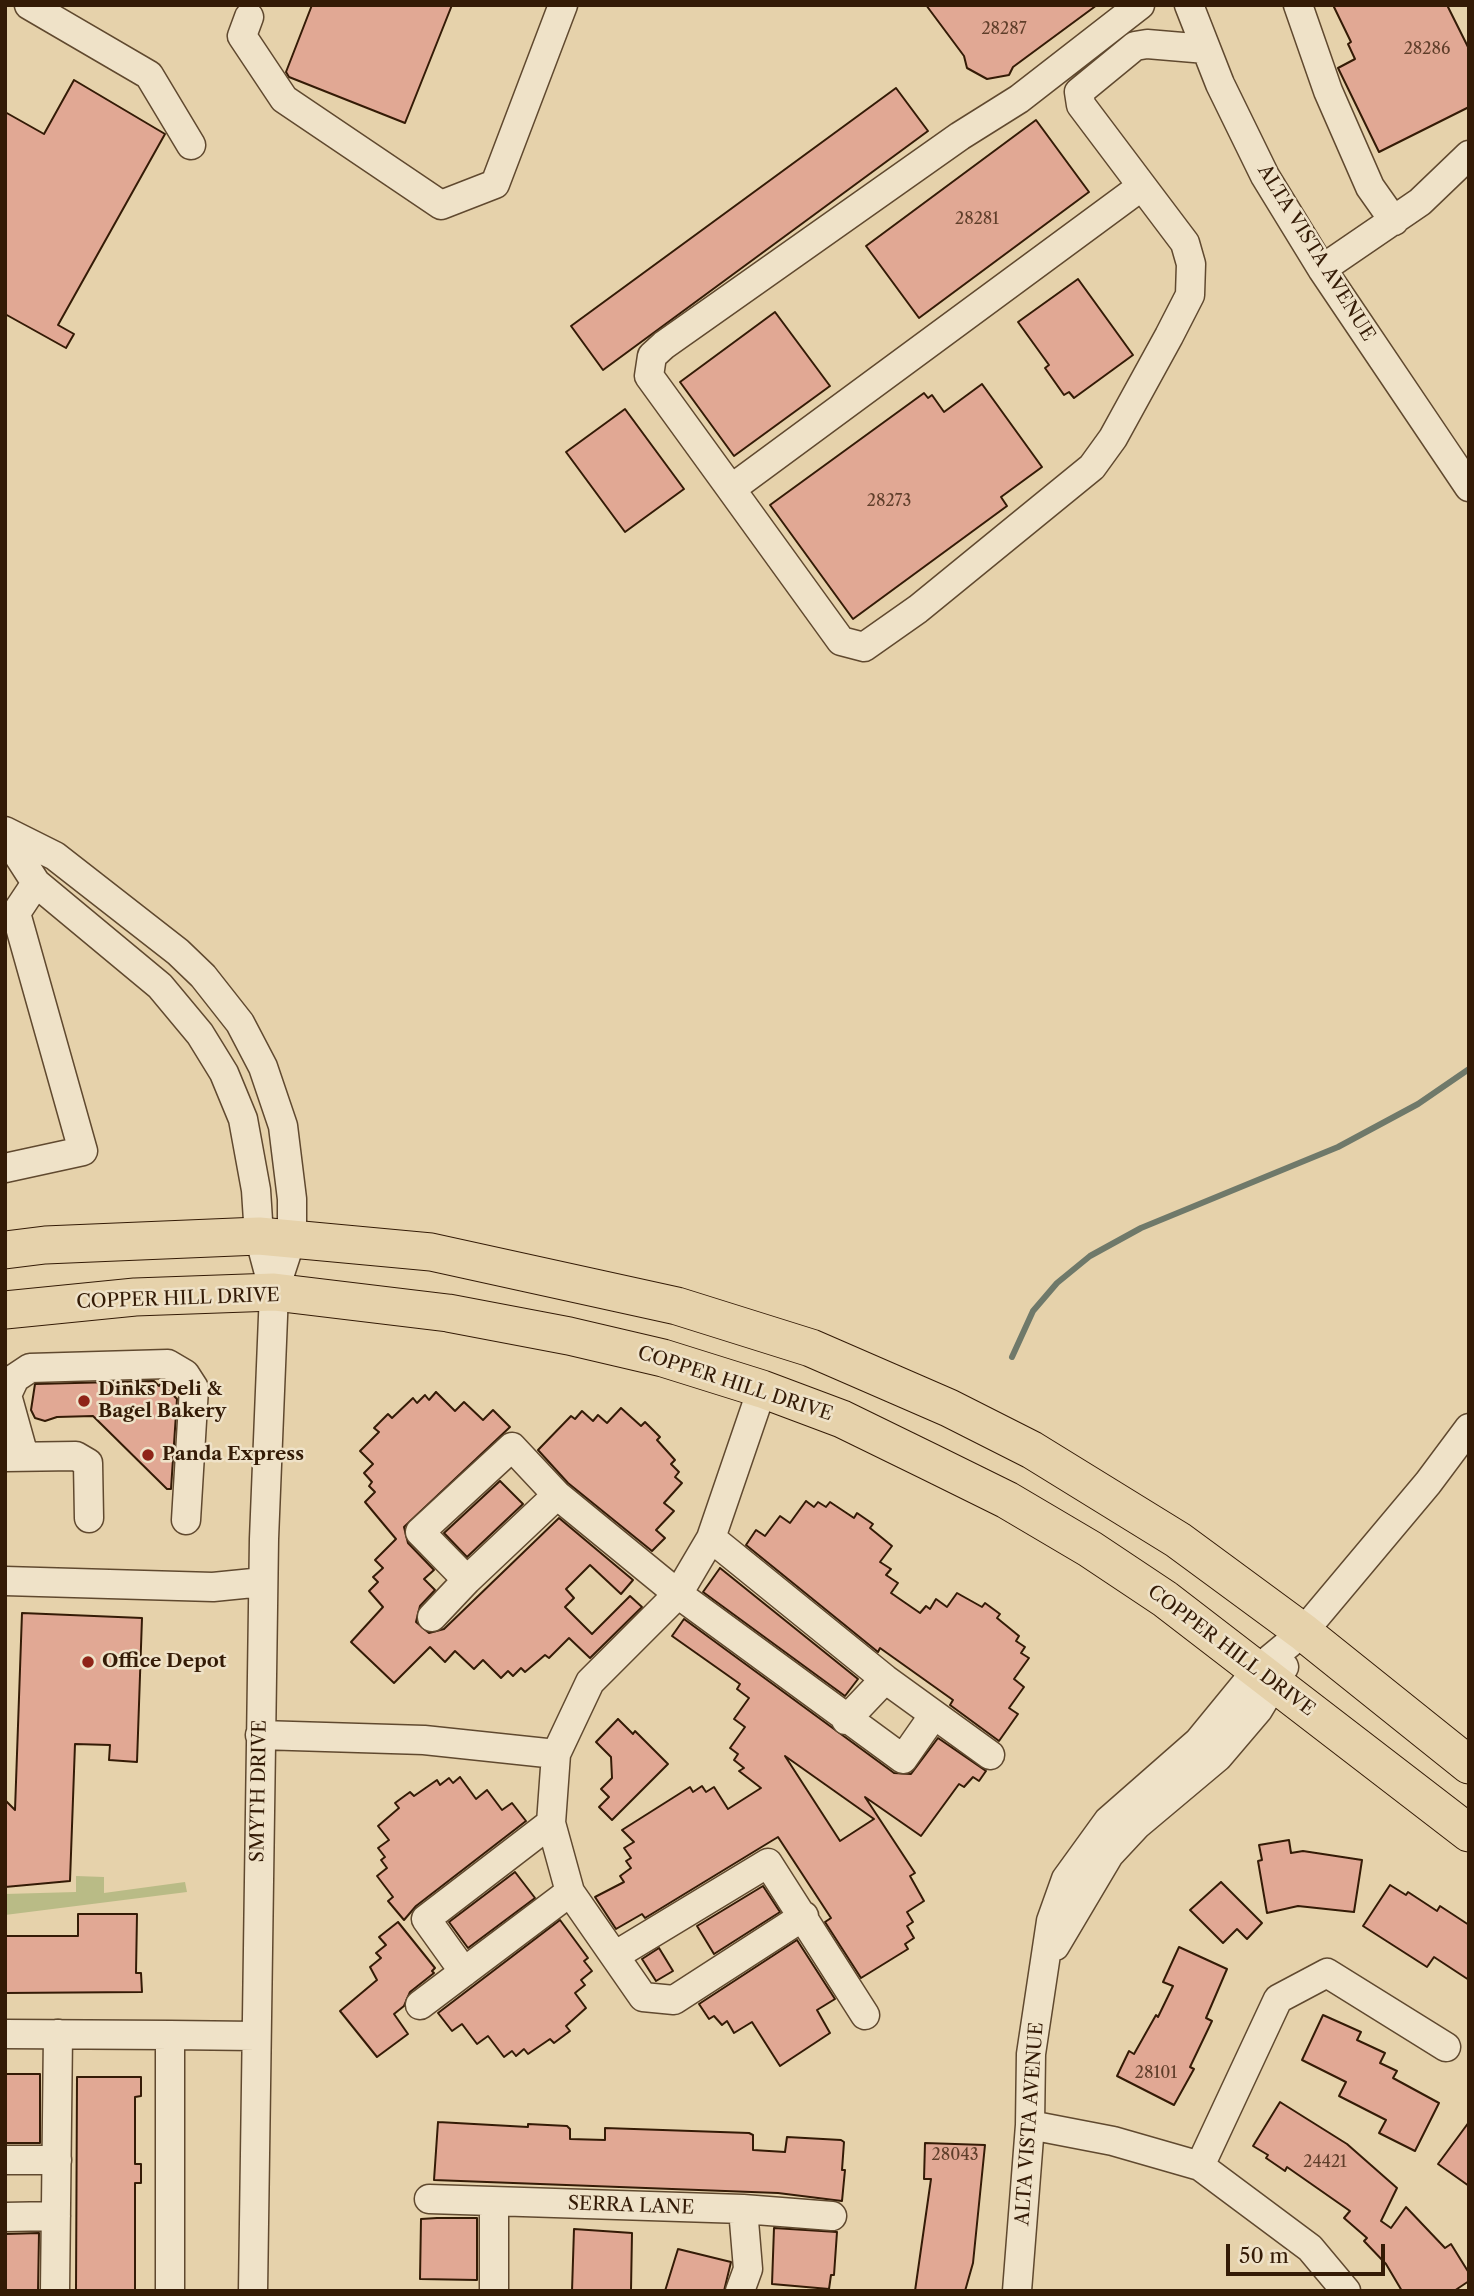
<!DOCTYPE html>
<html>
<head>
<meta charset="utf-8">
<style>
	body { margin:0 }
	#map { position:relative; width:1474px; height:2296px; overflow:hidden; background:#e6d2ab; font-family:"Libre Caslon Text",serif }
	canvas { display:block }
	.frame { position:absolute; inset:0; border:7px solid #341b06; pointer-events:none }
	.scale { position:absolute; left:1226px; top:2244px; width:159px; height:32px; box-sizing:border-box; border:4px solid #341b06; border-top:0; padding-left:9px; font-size:21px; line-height:24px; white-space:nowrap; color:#341b06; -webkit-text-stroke:5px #efe2c8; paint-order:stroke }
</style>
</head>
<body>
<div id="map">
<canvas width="1474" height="2296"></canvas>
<div class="frame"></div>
<div class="scale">50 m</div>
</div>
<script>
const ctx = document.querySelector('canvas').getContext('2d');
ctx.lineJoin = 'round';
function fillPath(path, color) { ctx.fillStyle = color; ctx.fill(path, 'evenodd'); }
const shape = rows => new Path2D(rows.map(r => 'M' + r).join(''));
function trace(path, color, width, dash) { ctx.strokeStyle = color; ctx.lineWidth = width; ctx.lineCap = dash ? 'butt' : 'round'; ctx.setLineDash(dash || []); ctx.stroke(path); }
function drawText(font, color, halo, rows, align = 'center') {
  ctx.font = font + ' "Libre Caslon Text",serif'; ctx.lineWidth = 5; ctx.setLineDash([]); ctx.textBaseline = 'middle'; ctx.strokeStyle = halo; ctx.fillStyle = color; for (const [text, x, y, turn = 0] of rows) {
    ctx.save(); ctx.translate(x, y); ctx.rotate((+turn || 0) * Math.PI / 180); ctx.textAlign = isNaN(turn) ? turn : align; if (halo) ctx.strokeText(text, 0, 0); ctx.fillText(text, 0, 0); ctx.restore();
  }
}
fillPath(shape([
	[76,1876,104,1877,104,1893,185,1882,187,1892,5,1915,5,1894,76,1892]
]), '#b9bb86');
trace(shape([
	[1012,1357,1033,1311,1057,1283,1090,1256,1141,1228,1338,1147,1418,1104,1469,1069]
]), '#6f796a', 6);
const building = shape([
	[312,5,452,5,405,123,289,77,286,72,312,5],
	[926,5,1097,5,1013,67,1009,75,987,79,967,68,964,56,926,5],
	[1333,5,1447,5,1469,49,1469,107,1379,152,1338,68,1355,59,1348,44,1351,42,1333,5],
	[74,80,165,134,58,325,74,334,66,348,5,314,5,112,44,134,74,80],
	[896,88,928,131,603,370,571,326,896,88],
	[1036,120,1089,192,919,318,866,246,1036,120],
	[1078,279,1133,355,1074,398,1069,392,1064,395,1045,368,1049,365,1018,322,1078,279],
	[775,312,830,386,734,456,680,382,775,312],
	[982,384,1042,467,1001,497,1007,506,853,619,770,505,924,393,928,398,932,395,944,412,982,384],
	[625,409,684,489,625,532,566,452,625,409],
	[154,1381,159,1386,161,1383,177,1399,171,1489,167,1489,93,1416,57,1417,45,1421,35,1418,31,1410,35,1384,154,1381],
	[436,1392,455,1411,464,1402,483,1420,493,1410,510,1427,404,1527,408,1543,434,1570,424,1579,435,1590,420,1606,416,1622,429,1633,444,1629,559,1518,633,1580,621,1594,590,1565,566,1589,574,1598,565,1607,592,1634,630,1596,642,1607,590,1658,569,1638,549,1658,545,1655,525,1672,521,1668,513,1676,508,1671,501,1678,483,1660,474,1669,455,1651,445,1662,430,1647,394,1683,351,1642,383,1607,369,1591,378,1582,373,1577,383,1568,375,1560,396,1539,365,1502,375,1492,369,1486,372,1482,364,1473,373,1464,360,1451,379,1432,374,1428,388,1414,392,1418,413,1398,417,1403,425,1395,429,1400,436,1392],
	[621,1408,641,1426,645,1422,660,1437,657,1440,675,1460,671,1464,679,1472,675,1477,682,1483,664,1503,674,1511,656,1530,665,1538,652,1551,568,1483,538,1450,571,1416,575,1419,582,1411,593,1421,598,1415,607,1423,621,1408],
	[500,1481,523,1504,467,1557,444,1533,500,1481],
	[806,1501,814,1507,818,1502,826,1507,830,1502,854,1518,857,1513,873,1524,870,1528,892,1546,880,1562,891,1569,886,1575,898,1583,891,1593,920,1613,926,1606,930,1609,936,1599,947,1607,957,1593,982,1607,985,1603,1000,1614,997,1618,1019,1636,1016,1641,1025,1647,1021,1653,1029,1658,1014,1679,1024,1687,1009,1708,1018,1714,999,1741,950,1705,953,1700,880,1648,878,1652,746,1545,756,1530,765,1536,780,1516,790,1523,806,1501],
	[720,1568,858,1679,845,1696,703,1592,720,1568],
	[22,1613,142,1618,137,1762,109,1760,110,1745,75,1744,70,1881,5,1887,5,1800,15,1810,22,1613],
	[684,1619,894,1773,911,1774,938,1738,986,1771,979,1781,973,1777,964,1787,959,1784,921,1836,865,1797,915,1873,910,1876,924,1901,907,1912,913,1922,907,1926,914,1938,905,1944,908,1949,861,1978,825,1922,831,1918,778,1837,645,1918,642,1914,616,1929,595,1897,624,1882,620,1876,631,1868,626,1861,631,1858,624,1848,634,1842,622,1830,690,1787,693,1792,702,1786,706,1792,714,1787,728,1809,761,1788,739,1771,744,1768,734,1760,738,1754,730,1748,745,1727,734,1719,749,1698,737,1689,740,1684,672,1636,684,1619],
	[785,1756,874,1819,840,1841,785,1756],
	[618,1719,633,1734,635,1731,668,1764,612,1820,599,1807,609,1797,601,1789,612,1778,611,1757,596,1742,618,1719],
	[460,1777,476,1799,487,1790,502,1810,512,1803,526,1821,416,1906,404,1920,388,1901,393,1897,377,1876,387,1868,381,1860,385,1857,378,1848,389,1840,378,1826,399,1808,395,1803,410,1792,414,1796,437,1780,440,1785,449,1778,453,1783,460,1777],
	[1289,1840,1291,1853,1303,1851,1362,1860,1354,1912,1298,1906,1267,1913,1258,1861,1262,1860,1259,1845,1289,1840],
	[515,1872,535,1898,468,1948,449,1922,515,1872],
	[1221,1882,1262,1923,1247,1939,1237,1929,1223,1943,1190,1910,1221,1882],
	[1390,1885,1406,1895,1408,1892,1437,1911,1440,1906,1469,1925,1469,1980,1434,1957,1427,1967,1363,1926,1390,1885],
	[763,1886,780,1912,714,1954,697,1926,763,1886],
	[78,1914,137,1914,136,1973,141,1973,142,1992,5,1993,5,1936,78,1936,78,1914],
	[560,1920,588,1958,584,1961,592,1971,581,1980,585,1985,575,1993,586,2008,566,2026,570,2031,554,2043,550,2039,528,2054,524,2049,516,2056,512,2051,504,2057,488,2036,477,2044,462,2024,452,2031,438,2013,560,1920],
	[398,1922,435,1968,432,1971,434,1973,410,1992,404,2006,394,2014,408,2034,377,2057,340,2011,377,1980,370,1967,381,1958,376,1953,386,1945,379,1937,398,1922],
	[797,1940,835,1999,817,2010,830,2033,780,2066,752,2022,734,2033,727,2021,722,2025,714,2016,709,2019,699,2004,797,1940],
	[1179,1947,1227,1969,1206,2018,1212,2021,1190,2067,1194,2069,1174,2105,1117,2076,1129,2051,1134,2054,1156,2015,1158,2017,1173,1986,1163,1982,1179,1947],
	[659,1948,673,1971,656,1981,642,1959,659,1948],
	[1323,2015,1361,2032,1357,2040,1385,2053,1380,2063,1397,2071,1393,2078,1439,2103,1415,2151,1379,2133,1386,2120,1339,2096,1346,2082,1302,2060,1323,2015],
	[5,2074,40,2074,40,2143,5,2143,5,2074],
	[77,2077,141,2077,141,2096,135,2097,135,2164,141,2164,141,2183,135,2183,135,2291,76,2291,77,2077],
	[1280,2102,1347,2144,1397,2188,1381,2221,1391,2228,1406,2207,1445,2248,1451,2244,1469,2273,1469,2281,1454,2291,1402,2291,1386,2264,1364,2241,1367,2238,1344,2218,1350,2211,1287,2167,1285,2171,1266,2158,1268,2155,1253,2146,1280,2102],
	[438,2122,528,2127,528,2124,567,2126,570,2129,570,2139,605,2140,605,2128,749,2133,753,2135,753,2150,785,2152,787,2137,841,2140,844,2142,842,2170,845,2170,842,2201,778,2193,434,2180,438,2122],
	[1469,2122,1469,2186,1438,2164,1469,2122],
	[925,2143,985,2145,973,2263,965,2291,915,2291,931,2179,924,2179,925,2143],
	[437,2218,477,2218,477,2280,420,2279,421,2219,437,2218],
	[774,2228,837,2232,834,2275,831,2275,829,2289,772,2284,774,2228],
	[574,2229,632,2233,631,2290,572,2291,574,2229],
	[39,2233,38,2291,5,2291,5,2234,39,2233],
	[678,2249,731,2262,724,2291,665,2291,678,2249]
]);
fillPath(building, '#e1a894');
trace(building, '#341b06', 2);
const minor = shape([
	[29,5,149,75,191,145],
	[1140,5,1019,99,960,136,664,345,652,356,649,376,731,489,1142,186,1081,105,1079,92,1135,46,1147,44,1206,49],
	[1189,5,1220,84,1265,176,1322,269,1469,487],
	[1298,5,1328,91,1370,187,1394,221],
	[249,17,242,36,284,99,441,205,495,184,563,5],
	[1322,269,1420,202,1469,155],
	[731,489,841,641,864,647,918,609,1092,467,1113,438,1169,336,1190,295,1191,264,1185,243,1142,186],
	[5,831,55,856,178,952,203,976,240,1023,263,1067,283,1126,292,1199,292,1237,274,1292,264,1539,253,2291],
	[5,835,36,883,160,986,200,1034,224,1073,243,1119,256,1190,259,1236,274,1292],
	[5,1168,83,1151,16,913,36,883],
	[762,1389,711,1538,678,1594,590,1682,556,1754,551,1823,570,1892,643,1997,674,2000,804,1916],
	[24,1456,7,1395,15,1378,30,1368,168,1364,185,1374,194,1388,186,1520],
	[5,1457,76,1456,88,1463,89,1518],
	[711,1538,885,1679,990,1755],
	[467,1580,420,1532,512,1447,557,1495,678,1594,903,1759,933,1716],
	[5,1581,213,1587,263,1582],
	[432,1617,467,1580,557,1495],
	[846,1720,885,1679],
	[260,1735,424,1740,556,1754],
	[1055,1946,1109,1855,1137,1825,1218,1757,1258,1710,1284,1667],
	[616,1955,768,1863,865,2015],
	[464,1972,426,1919,551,1823],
	[420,2005,570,1892],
	[5,2034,170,2035],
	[1030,2125,1113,2141,1200,2166,1310,2248,1346,2291],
	[5,2160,57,2160],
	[1200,2166,1278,1999,1327,1973,1446,2047],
	[429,2199,743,2209,832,2216],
	[5,2217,56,2216],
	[55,2291,58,2034],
	[170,2291,170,2035,255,2036],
	[494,2291,494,2202],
	[740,2291,748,2269,743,2209],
	[1017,2291,1030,2125,1031,2054,1051,1921,1066,1879,1108,1821,1198,1742,1257,1670,1303,1632,1428,1483,1469,1428]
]);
const major = shape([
	[5,1250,45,1245,259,1236,431,1252,677,1306,811,1348,949,1408,1032,1450,1178,1540,1303,1632,1469,1765],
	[5,1310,135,1297,274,1292,448,1313,569,1336,663,1358,762,1389,842,1419,930,1462,1007,1500,1090,1549,1165,1599,1469,1833]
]);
trace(minor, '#60492f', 31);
trace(major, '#341b06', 39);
trace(minor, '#efe2c8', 28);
trace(major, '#e6d2ab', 37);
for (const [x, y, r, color] of [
	[84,1401,7,"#8f2418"],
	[148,1455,7,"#8f2418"],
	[88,1662,7,"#8f2418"]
]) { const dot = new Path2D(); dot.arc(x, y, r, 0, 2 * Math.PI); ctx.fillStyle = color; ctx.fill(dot); trace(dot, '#efe2c8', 2.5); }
drawText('16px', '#5f3e2a', null, [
	["28287",1004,29],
	["28286",1427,49],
	["28281",977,219],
	["28273",889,501],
	["28101",1156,2073],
	["28043",955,2155],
	["24421",1325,2162]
]);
drawText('19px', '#341b06', '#efe2c8', [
	["ALTA VISTA AVENUE",1316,253,58],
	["COPPER HILL DRIVE",178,1299,-2],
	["COPPER HILL DRIVE",735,1384,18],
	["COPPER HILL DRIVE",1231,1651,37],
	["SMYTH DRIVE",259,1791,-89],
	["ALTA VISTA AVENUE",1030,2124,-86],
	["SERRA LANE",631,2206,2]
]);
drawText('bold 19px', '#341b06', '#efe2c8', [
	["Dinks Deli &",98,1390],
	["Bagel Bakery",98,1412],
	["Panda Express",162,1455],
	["Office Depot",102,1662]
], 'left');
</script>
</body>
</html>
